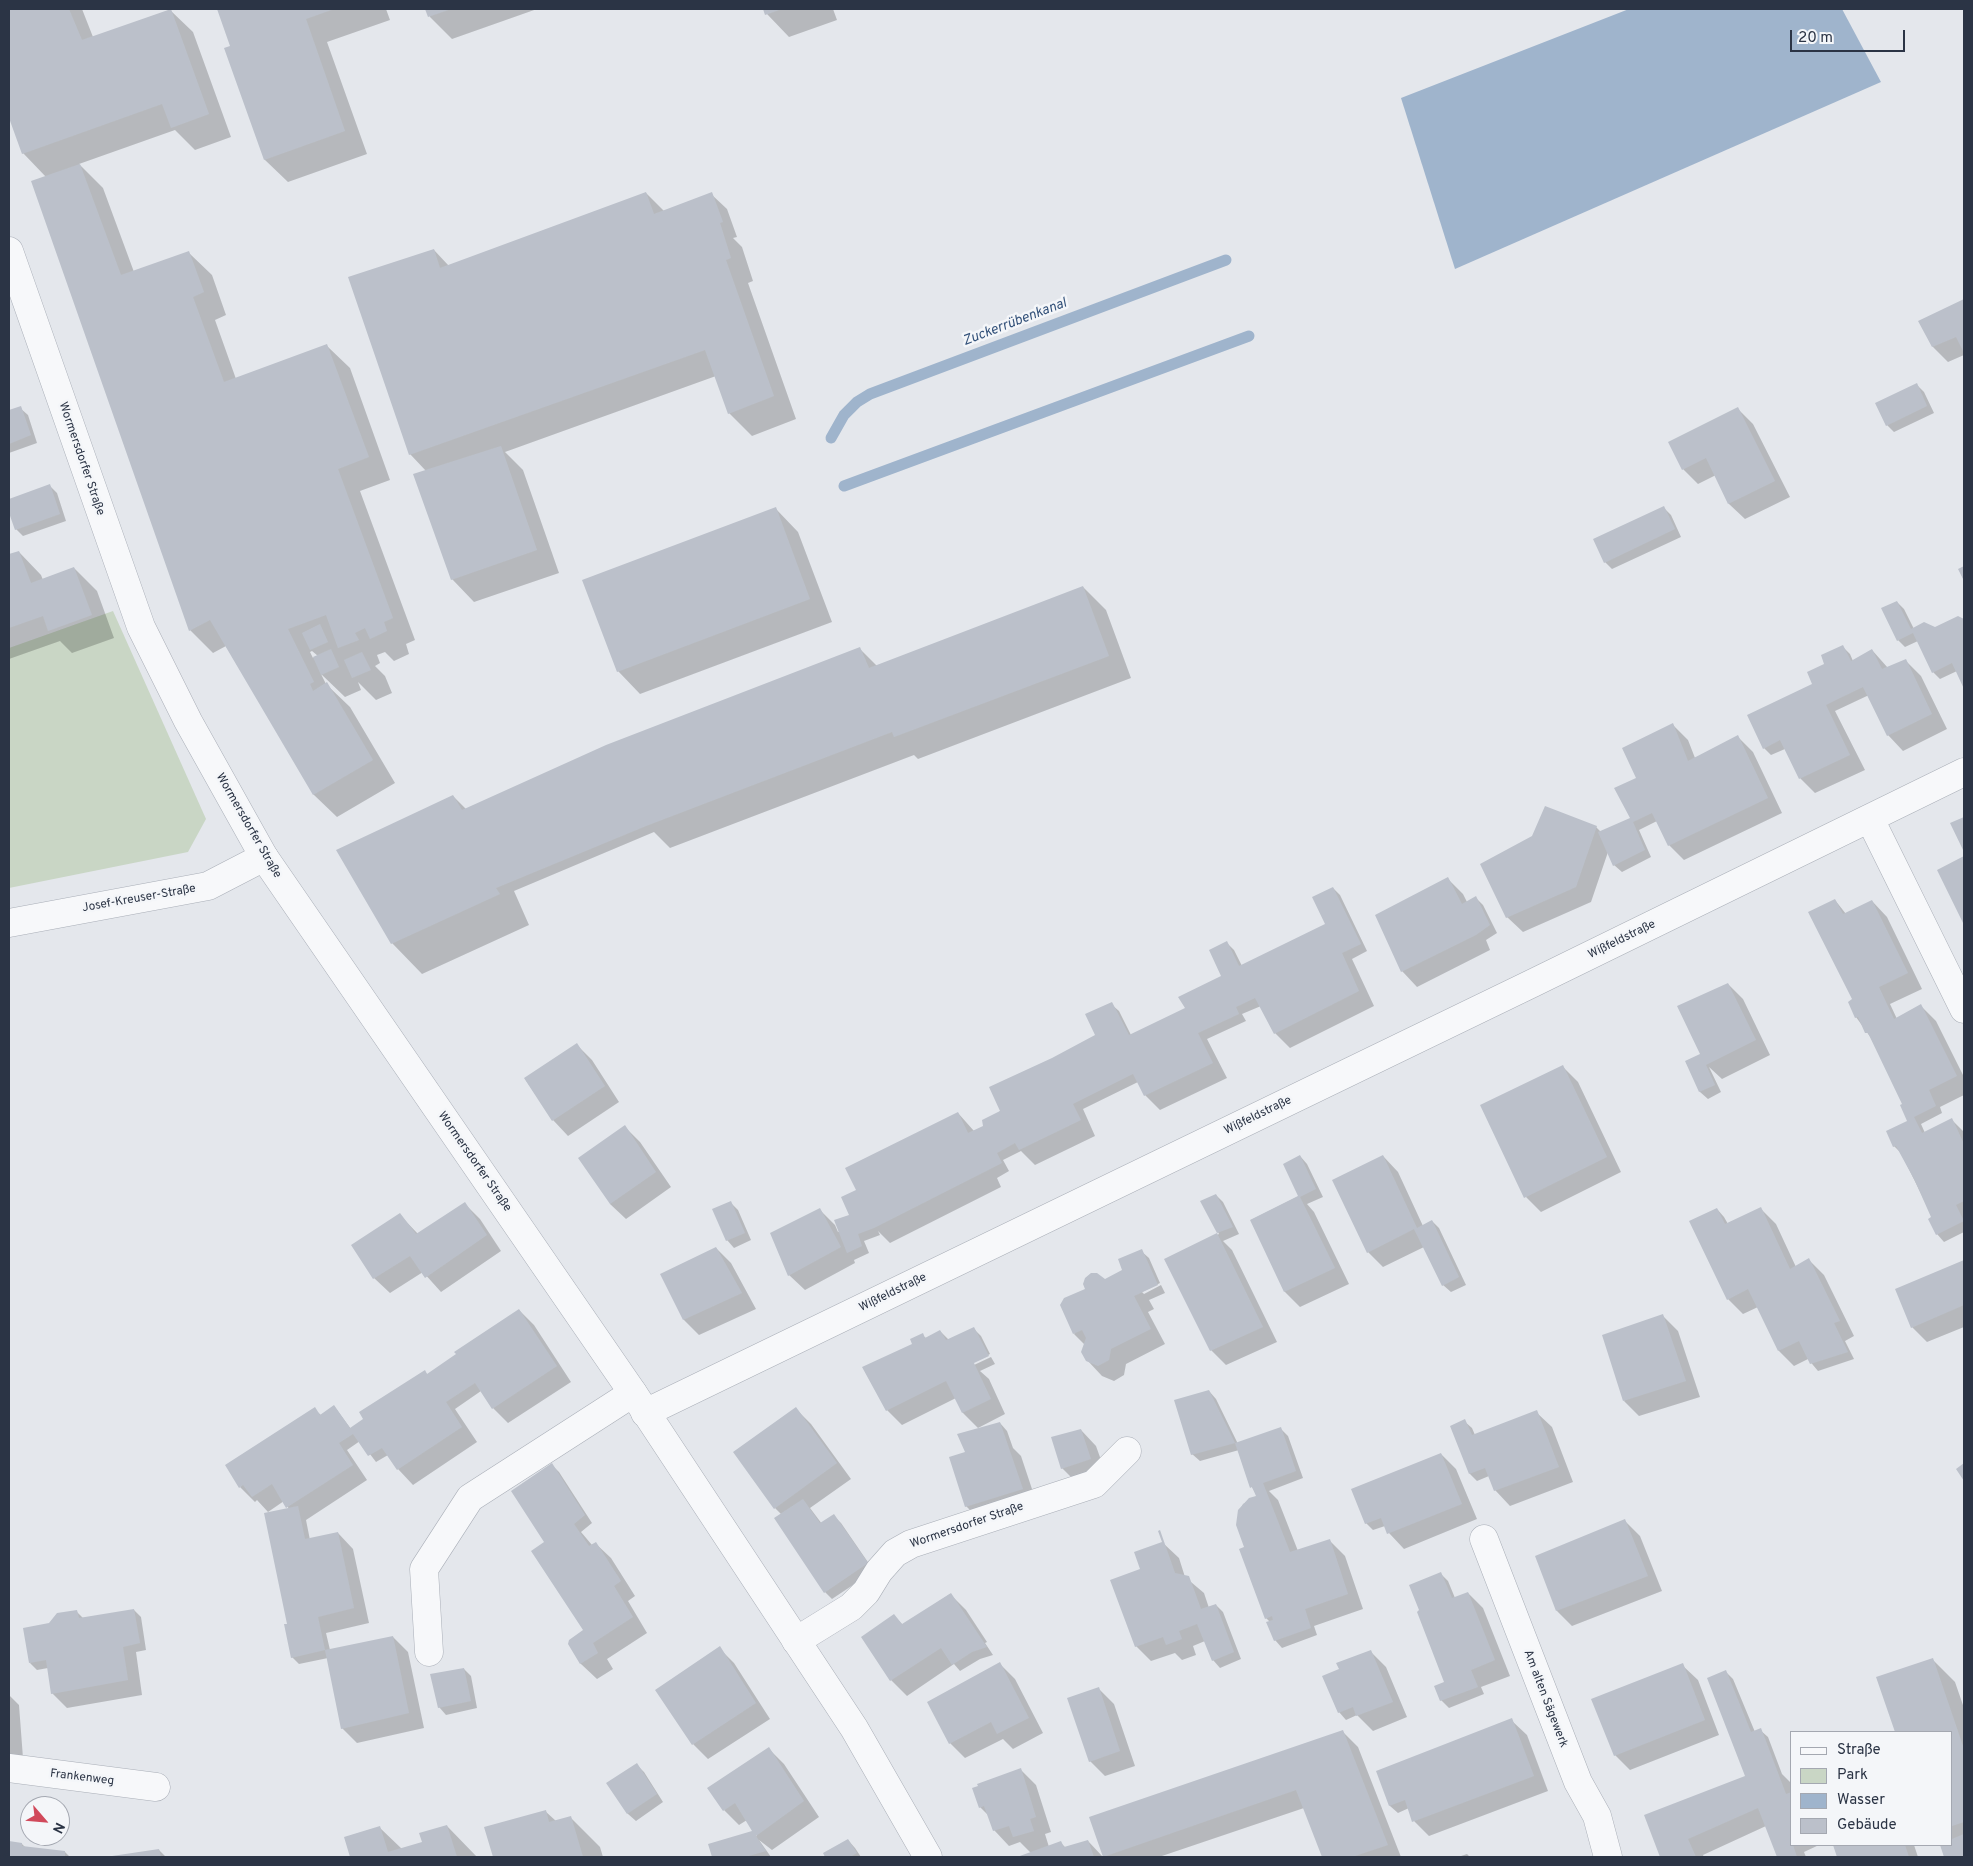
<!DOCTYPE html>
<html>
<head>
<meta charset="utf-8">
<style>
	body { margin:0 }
	#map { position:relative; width:1973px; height:1866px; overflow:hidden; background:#e4e7ec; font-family:Overpass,sans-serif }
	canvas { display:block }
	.frame { position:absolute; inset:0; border:10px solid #2b3445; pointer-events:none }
	.legend { position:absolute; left:1790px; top:1731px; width:162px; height:115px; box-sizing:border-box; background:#f4f6f9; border:1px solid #a4a8b1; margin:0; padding:6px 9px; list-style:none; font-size:15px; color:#2b3445 }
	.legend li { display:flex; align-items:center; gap:10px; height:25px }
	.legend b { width:25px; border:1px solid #a4a8b1 }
	.north { position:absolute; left:20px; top:1796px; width:50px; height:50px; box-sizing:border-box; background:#f4f6f9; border:1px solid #a4a8b1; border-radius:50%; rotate:117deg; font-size:14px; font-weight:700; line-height:20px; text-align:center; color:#2b3445 }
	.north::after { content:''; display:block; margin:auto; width:18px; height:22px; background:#d1495b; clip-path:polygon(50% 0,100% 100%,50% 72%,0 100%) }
	.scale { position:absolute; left:1790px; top:30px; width:115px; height:22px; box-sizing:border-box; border:2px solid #2b3445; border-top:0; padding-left:6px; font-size:15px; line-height:18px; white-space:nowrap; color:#2b3445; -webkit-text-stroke:4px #f4f6f9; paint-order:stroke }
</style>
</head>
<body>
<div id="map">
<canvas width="1973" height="1866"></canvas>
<div class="frame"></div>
<ul class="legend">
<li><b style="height:6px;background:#f7f8fa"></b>Straße</li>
<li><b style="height:14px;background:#c9d6c5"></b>Park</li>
<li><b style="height:14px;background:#9fb4cc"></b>Wasser</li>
<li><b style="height:14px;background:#bbc0ca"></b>Gebäude</li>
</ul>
<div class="north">N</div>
<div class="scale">20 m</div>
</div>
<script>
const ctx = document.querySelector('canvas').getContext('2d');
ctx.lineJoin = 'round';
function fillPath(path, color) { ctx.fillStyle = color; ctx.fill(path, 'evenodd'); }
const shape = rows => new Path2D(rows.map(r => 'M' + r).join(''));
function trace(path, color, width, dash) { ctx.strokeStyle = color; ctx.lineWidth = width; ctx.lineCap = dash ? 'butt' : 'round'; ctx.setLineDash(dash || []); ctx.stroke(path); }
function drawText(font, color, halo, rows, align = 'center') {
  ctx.font = font + ' Overpass,sans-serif'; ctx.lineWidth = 5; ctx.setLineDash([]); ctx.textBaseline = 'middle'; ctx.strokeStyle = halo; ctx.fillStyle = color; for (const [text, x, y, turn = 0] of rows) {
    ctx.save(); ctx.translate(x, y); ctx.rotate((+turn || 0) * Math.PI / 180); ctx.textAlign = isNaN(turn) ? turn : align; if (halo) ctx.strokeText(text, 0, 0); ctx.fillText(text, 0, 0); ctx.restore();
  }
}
fillPath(shape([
	[113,611,206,819,188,852,9,888,9,648]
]), '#c9d6c5');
fillPath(shape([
	[1629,9,1842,9,1881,82,1455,269,1401,98]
]), '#9fb4cc');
fillPath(shape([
	[9,9,82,9,93,37,170,10,193,32,231,137,195,150,175,130,79,164,103,188,134,272,189,253,212,275,226,315,215,320,236,379,327,346,350,368,390,480,360,491,415,640,406,644,409,654,394,661,385,652,377,655,380,663,375,666,385,676,392,693,376,700,358,682,361,690,345,697,321,674,326,684,350,707,395,783,337,817,314,795,226,646,213,653,190,630,46,177,23,153,9,115],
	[312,651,318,656,313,658,310,652],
	[218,9,386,9,390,20,327,42,367,154,288,182,265,160,232,47],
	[427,9,537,9,452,39,430,17],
	[765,9,833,9,837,20,789,37,767,14],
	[646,193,664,211,711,194,727,209,737,237,733,238,742,247,753,281,748,283,796,419,752,436,729,413,716,376,505,452,523,470,559,573,474,602,452,579,426,471,410,454,434,250,449,266],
	[1964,300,1964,355,1948,362,1933,347,1920,322],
	[1916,384,1924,392,1934,413,1894,432,1887,425],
	[20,408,28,415,37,443,9,453,9,412],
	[1738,409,1753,424,1790,497,1745,519,1729,504,1716,475,1698,484,1683,469],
	[50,486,57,493,66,521,23,536,16,529,9,510,9,500],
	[1664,508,1671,515,1681,537,1612,569,1605,562],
	[776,509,798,532,832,622,640,694,618,671],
	[19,552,41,575,43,580,74,568,97,591,114,638,72,653,60,641,9,659,9,556],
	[1083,587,1106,610,1131,678,918,759,914,755,670,848,654,832,514,891,529,925,422,974,392,943,453,796,466,809,860,649,877,666],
	[1897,602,1904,609,1914,629,1935,629,1958,618,1964,620,1964,686,1957,671,1940,679,1933,672,1918,641,1905,647,1898,640],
	[1843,647,1850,654,1853,661,1872,650,1888,668,1906,661,1921,676,1947,729,1903,751,1888,735,1869,695,1835,711,1865,770,1815,793,1800,778,1785,749,1771,755,1764,748,1813,685,1826,664],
	[1673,725,1688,740,1695,758,1738,737,1753,752,1782,813,1684,860,1669,845,1657,821,1639,830,1651,857,1622,872,1614,865,1608,852,1591,902,1523,932,1507,917,1596,827,1601,832,1632,818,1637,778],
	[1964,857,1964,922,1939,870],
	[1448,879,1463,894,1467,902,1476,898,1483,905,1497,933,1486,940,1490,950,1417,987,1402,971],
	[1333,888,1340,895,1367,951,1352,959,1374,1006,1290,1048,1275,1033,1261,1006,1242,1014,1246,1021,1207,1039,1227,1078,1160,1110,1145,1095,1138,1082,1083,1109,1095,1136,1035,1165,1021,1151,1003,1160,1009,1171,997,1178,1001,1187,890,1243,878,1231,880,1235,864,1241,869,1253,854,1260,855,1263,805,1290,789,1275,820,1210,835,1225,838,1232,840,1231,851,1216,857,1191,958,1113,974,1131,985,1126,1052,1059,1097,1035,1111,1004,1119,1011,1131,1035,1186,1009,1223,977,1227,943,1234,950,1242,966,1328,924],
	[1835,900,1846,914,1872,901,1887,917,1922,989,1890,1004,1897,1019,1921,1006,1936,1021,1964,1077,1964,1095,1940,1107,1942,1113,1921,1124,1925,1133,1952,1120,1964,1132,1964,1232,1944,1242,1937,1234,1932,1216,1901,1153,1894,1146,1909,1122,1904,1104,1871,1038,1856,1017,1855,1000],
	[1728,984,1743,999,1770,1055,1722,1079,1709,1067,1721,1092,1708,1099,1700,1092,1686,1062,1704,1059],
	[577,1045,592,1060,619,1102,568,1136,553,1120,525,1079],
	[1562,1066,1578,1082,1621,1172,1541,1212,1526,1197],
	[625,1127,640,1142,671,1187,626,1219,610,1204],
	[1300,1156,1307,1164,1323,1197,1307,1204,1314,1212,1349,1284,1300,1307,1285,1292,1251,1220,1299,1196],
	[1383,1156,1398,1172,1423,1226,1432,1221,1439,1228,1466,1285,1451,1292,1443,1285,1424,1247,1383,1267,1368,1252],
	[1216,1195,1223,1202,1239,1234,1223,1241,1232,1250,1277,1342,1226,1365,1211,1350,1165,1260,1219,1234,1202,1202],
	[731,1203,738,1210,751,1240,734,1248,727,1240],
	[465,1204,480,1219,501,1251,441,1292,423,1272,390,1293,374,1278,353,1245,400,1215,418,1234],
	[1717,1209,1724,1217,1728,1224,1761,1209,1776,1224,1796,1267,1809,1260,1824,1275,1854,1336,1845,1341,1854,1359,1818,1371,1808,1359,1794,1366,1779,1351,1758,1307,1743,1314,1728,1299],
	[716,1248,731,1263,756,1309,699,1335,684,1320,662,1275],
	[1141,1251,1149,1258,1160,1283,1142,1292,1144,1294,1161,1285,1165,1293,1149,1300,1154,1309,1148,1312,1165,1344,1126,1364,1124,1375,1114,1381,1102,1376,1087,1360,1085,1345,1074,1334,1105,1281,1122,1272],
	[1964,1262,1964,1327,1927,1342,1912,1327,1897,1290],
	[519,1310,534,1325,571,1382,508,1423,493,1408,481,1391,455,1409,477,1442,413,1485,398,1469,388,1455,376,1462,360,1441,347,1450,367,1480,306,1520,310,1540,338,1533,353,1549,369,1623,326,1633,330,1650,393,1637,408,1652,424,1728,357,1743,342,1728,328,1658,299,1664,292,1657,289,1624,289,1509,284,1501,268,1512,257,1500,255,1502,240,1487,314,1409,321,1415,334,1406,351,1429,425,1372,428,1375],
	[1663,1316,1678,1331,1700,1397,1639,1416,1624,1401],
	[974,1329,981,1336,990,1354,972,1363,974,1365,991,1357,995,1364,980,1371,989,1379,1005,1414,978,1428,963,1413,956,1398,902,1425,887,1410,913,1345,922,1335,926,1338,940,1331,949,1340],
	[1209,1391,1216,1399,1238,1444,1281,1429,1288,1436,1303,1478,1269,1491,1278,1500,1298,1551,1329,1540,1345,1556,1363,1609,1314,1626,1317,1635,1282,1648,1275,1640,1270,1622,1266,1618,1245,1548,1240,1510,1243,1504,1257,1496,1252,1487,1239,1450,1200,1461,1192,1454],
	[796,1409,811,1424,851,1479,810,1508,822,1524,834,1516,841,1523,874,1571,832,1599,825,1592,781,1514,775,1508],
	[1536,1412,1552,1427,1573,1482,1510,1506,1495,1490,1489,1476,1477,1481,1470,1474,1464,1421,1472,1428,1475,1435],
	[1000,1423,1007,1431,1013,1448,1021,1456,1037,1504,981,1521,966,1506,967,1453],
	[1081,1430,1096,1446,1106,1474,1077,1483,1062,1468],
	[1441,1454,1456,1469,1477,1519,1404,1549,1389,1533,1385,1526,1373,1530,1366,1523],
	[552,1465,559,1472,592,1523,581,1532,592,1545,595,1543,611,1558,635,1596,628,1601,647,1633,607,1659,613,1669,597,1679,581,1664,569,1644,585,1630,546,1542],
	[1625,1521,1640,1536,1662,1591,1572,1626,1557,1611,1536,1557],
	[1163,1543,1179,1558,1185,1577,1204,1593,1209,1608,1216,1605,1223,1612,1241,1659,1220,1668,1213,1660,1205,1641,1193,1646,1196,1655,1182,1660,1175,1653,1151,1661,1136,1646,1142,1570],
	[1441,1574,1448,1581,1455,1598,1468,1593,1483,1608,1510,1676,1481,1687,1484,1694,1449,1708,1441,1700,1446,1682],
	[950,1594,966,1610,987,1642,985,1643,993,1655,980,1659,960,1671,954,1664,907,1696,891,1680,863,1638,894,1616,903,1625],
	[134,1610,141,1617,146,1650,136,1652,142,1695,67,1708,52,1693,48,1668,37,1670,30,1663,49,1624,76,1611,83,1618],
	[719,1648,734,1663,770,1719,708,1759,693,1744],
	[1371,1652,1386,1667,1407,1717,1373,1731,1357,1715,1346,1720,1339,1712],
	[1932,1659,1955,1682,1964,1708,1964,1857,1946,1857,1941,1845,1952,1845,1952,1732,1896,1732,1877,1678],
	[1000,1664,1015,1679,1043,1733,1013,1749,1003,1739,965,1758,950,1743],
	[1682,1665,1698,1680,1719,1735,1630,1770,1615,1755],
	[464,1669,471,1676,477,1708,446,1715,439,1707],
	[1726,1672,1733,1679,1755,1732,1760,1730,1768,1737,1782,1774,1790,1782,1792,1786,1792,1845,1819,1845,1804,1852,1806,1857,1778,1857,1766,1826,1703,1855,1704,1857,1662,1857,1646,1816,1748,1777],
	[1099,1689,1114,1704,1135,1766,1105,1776,1090,1761],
	[9,1695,19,1705,23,1758,9,1756],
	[1511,1720,1527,1735,1548,1791,1429,1836,1414,1821,1409,1808,1398,1813,1390,1806,1377,1772],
	[1343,1732,1358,1747,1401,1857,1323,1857,1304,1808,1159,1857,1105,1857,1104,1856],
	[769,1749,784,1764,819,1817,772,1850,759,1840,771,1857,714,1857,710,1845,757,1836,747,1820,739,1825,724,1810],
	[637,1765,644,1772,663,1802,636,1821,628,1814,608,1783],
	[1021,1770,1036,1785,1051,1832,1045,1834,1049,1847,1061,1843,1066,1848,1088,1841,1103,1857,1020,1857,1031,1853,1020,1842,1009,1846,994,1830,989,1816,980,1807],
	[545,1811,556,1821,570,1817,600,1847,603,1857,494,1857,486,1828],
	[447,1826,477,1857,352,1857,346,1837,379,1827,402,1849,423,1843],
	[848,1840,855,1848,861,1857,827,1857,825,1853],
	[9,1842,22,1844,26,1848,65,1852,70,1857,9,1857],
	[1834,1845,1914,1845,1918,1857,1839,1857],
	[159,1850,166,1857,111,1857],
	[1467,1854,1470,1857,1458,1857]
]), '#0003');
trace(shape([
	[831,438,844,415,857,402,870,394,1226,260],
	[844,486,1249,336]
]), '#9fb4cc', 11);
fillPath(shape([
	[9,9,69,9,82,40,171,9,209,114,171,128,162,104,22,154,9,118],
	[217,9,334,9,306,19,345,131,264,160,224,48,230,46],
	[425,9,451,9,428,17],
	[763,9,782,9,765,15],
	[80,164,121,275,189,251,204,292,193,297,224,382,327,344,369,457,338,469,393,618,384,622,387,631,370,639,365,628,355,633,359,640,338,648,326,615,288,629,314,682,310,684,313,691,327,682,373,760,313,795,210,620,189,631,31,181],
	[646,192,654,214,712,192,723,222,720,223,731,258,726,260,774,396,728,414,705,350,409,455,348,277,434,249,440,268],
	[1964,299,1964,353,1956,337,1932,347,1918,321],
	[1917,383,1927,406,1886,426,1875,403],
	[21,406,31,435,9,444,9,410],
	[1738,407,1775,481,1728,504,1706,458,1682,470,1668,442],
	[501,446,537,550,451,580,413,474],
	[50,484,60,514,15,530,9,513,9,499],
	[1664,506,1675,529,1604,563,1593,539],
	[776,507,810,599,617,672,582,580],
	[19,551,31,583,74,567,92,615,48,631,43,616,9,628,9,554],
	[1964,566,1964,581,1958,569],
	[1083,586,1109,656,894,737,892,732,646,826,496,888,500,894,391,944,336,850,453,795,462,810,606,745,860,647,869,668],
	[1897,601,1911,629,1924,622,1935,627,1958,616,1964,619,1964,689,1952,663,1932,673,1913,633,1897,641,1881,608],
	[320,624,328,642,310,650,302,633],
	[1843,645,1851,661,1872,649,1882,669,1906,659,1932,714,1887,736,1863,687,1840,698,1826,705,1850,755,1799,779,1780,740,1763,749,1747,715,1812,684,1807,672,1824,664,1821,655],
	[331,649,339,667,321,675,313,657],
	[362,652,371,670,352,678,344,660],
	[1673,723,1688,761,1738,735,1768,798,1668,846,1652,813,1633,822,1645,850,1613,866,1598,832,1630,818,1614,788,1636,778,1622,748],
	[1545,806,1597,826,1576,887,1506,918,1480,864,1532,836],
	[1964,817,1964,852,1950,823],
	[1964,856,1964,925,1937,870],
	[1448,877,1462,904,1476,896,1490,925,1476,935,1401,972,1375,915],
	[1333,887,1361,944,1342,953,1359,991,1274,1034,1255,998,1236,1007,1239,1014,1198,1033,1213,1063,1144,1096,1133,1074,1073,1104,1081,1120,1019,1150,1015,1143,997,1153,1002,1163,874,1228,858,1234,862,1246,847,1253,834,1220,849,1215,841,1197,856,1190,845,1168,958,1112,968,1133,983,1126,982,1120,1000,1111,989,1087,1052,1058,1095,1035,1085,1014,1112,1002,1129,1035,1185,1008,1178,997,1221,976,1209,950,1227,941,1239,966,1325,924,1312,897],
	[1835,899,1843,914,1872,900,1908,973,1879,987,1886,1002,1894,1019,1921,1004,1957,1076,1929,1090,1936,1106,1914,1117,1922,1133,1952,1118,1964,1144,1964,1201,1956,1205,1964,1221,1936,1235,1928,1219,1931,1217,1915,1181,1896,1146,1893,1147,1886,1131,1907,1121,1900,1105,1902,1104,1868,1033,1865,1033,1858,1017,1855,1018,1848,1002,1852,999,1808,912],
	[1728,983,1756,1040,1706,1065,1715,1085,1699,1092,1685,1061,1700,1054,1677,1006],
	[577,1043,605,1086,552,1121,524,1078],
	[1563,1065,1607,1157,1524,1198,1480,1105],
	[625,1125,656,1172,610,1204,578,1158],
	[1300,1155,1316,1189,1300,1197,1335,1268,1284,1292,1250,1220,1298,1196,1283,1164],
	[1383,1155,1417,1228,1432,1220,1459,1277,1442,1286,1414,1229,1367,1253,1332,1180],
	[1216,1194,1233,1227,1217,1233,1263,1327,1210,1351,1164,1259,1217,1233,1200,1201],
	[731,1201,745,1233,726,1241,712,1209],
	[465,1202,487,1235,425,1278,410,1256,373,1279,351,1245,400,1213,416,1234],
	[1761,1207,1790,1269,1809,1258,1840,1321,1834,1323,1848,1352,1810,1364,1799,1341,1778,1351,1748,1289,1727,1300,1689,1221,1717,1208,1725,1224],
	[820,1208,841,1247,788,1276,770,1233],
	[716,1247,742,1293,683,1320,660,1274],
	[1142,1249,1158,1285,1134,1296,1151,1329,1111,1349,1109,1360,1098,1366,1086,1361,1081,1352,1086,1338,1082,1330,1073,1334,1060,1305,1064,1298,1085,1289,1083,1284,1085,1278,1091,1273,1097,1273,1105,1279,1122,1270,1118,1259],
	[1964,1260,1964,1305,1911,1328,1895,1289],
	[519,1309,557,1366,492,1409,475,1383,446,1402,462,1427,397,1470,382,1448,368,1456,353,1434,339,1443,353,1465,286,1508,272,1484,252,1497,243,1485,239,1488,225,1465,315,1407,320,1415,334,1405,350,1428,363,1419,359,1412,425,1370,427,1374,456,1354,454,1352],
	[1663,1314,1686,1381,1623,1401,1602,1335],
	[974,1327,989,1356,974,1363,991,1399,962,1413,946,1381,886,1411,862,1367,912,1344,910,1339,923,1333,925,1338,940,1330,946,1340],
	[1209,1390,1235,1443,1191,1455,1174,1400],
	[796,1407,837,1463,774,1509,733,1452],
	[1537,1410,1559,1467,1494,1491,1485,1468,1469,1474,1450,1426,1465,1419,1472,1435],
	[1000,1422,1023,1489,965,1507,949,1457,965,1452,957,1434],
	[1281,1427,1296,1471,1263,1483,1290,1552,1330,1539,1348,1594,1305,1609,1311,1628,1274,1641,1266,1622,1273,1620,1272,1616,1265,1619,1239,1549,1244,1547,1236,1525,1238,1510,1249,1498,1256,1496,1252,1487,1250,1488,1235,1443],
	[1081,1429,1091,1459,1061,1469,1051,1437],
	[1441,1453,1462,1504,1387,1534,1381,1518,1365,1524,1351,1489],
	[552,1463,585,1515,574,1524,589,1546,596,1542,621,1581,614,1586,633,1617,593,1643,598,1653,580,1664,568,1644,569,1640,583,1630,531,1551,544,1542,511,1491],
	[1964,1463,1964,1481,1956,1469],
	[803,1499,820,1523,834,1514,868,1563,824,1593,774,1518],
	[298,1506,305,1539,338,1532,354,1608,318,1617,325,1650,291,1658,284,1624,287,1624,264,1513],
	[1625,1519,1648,1576,1556,1611,1535,1556],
	[1160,1530,1175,1573,1189,1576,1201,1609,1216,1604,1234,1652,1212,1661,1197,1624,1179,1631,1182,1639,1166,1645,1163,1637,1135,1647,1110,1580,1140,1569,1134,1552,1162,1542,1158,1531],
	[1441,1572,1452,1598,1468,1592,1495,1660,1471,1670,1478,1687,1440,1701,1434,1686,1444,1682,1417,1612,1419,1610,1409,1585],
	[951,1593,987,1647,972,1652,952,1665,941,1648,890,1681,861,1637,894,1614,902,1624],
	[134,1609,140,1643,123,1647,128,1680,51,1694,46,1660,29,1663,23,1628,49,1623,57,1613,77,1610,79,1618],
	[393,1636,409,1713,341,1729,325,1650],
	[720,1646,756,1703,692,1745,655,1690],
	[1371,1650,1393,1702,1356,1716,1353,1707,1338,1713,1322,1676,1339,1669,1336,1663],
	[1933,1658,1964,1749,1964,1822,1952,1826,1952,1732,1895,1732,1876,1677],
	[1000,1662,1029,1718,997,1734,991,1722,949,1744,927,1702],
	[1683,1663,1705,1720,1614,1756,1591,1699],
	[464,1668,471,1701,438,1708,430,1674],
	[1726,1670,1751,1732,1761,1728,1786,1794,1792,1792,1792,1835,1790,1836,1797,1857,1777,1857,1758,1808,1688,1839,1696,1857,1660,1857,1644,1815,1745,1776,1707,1678],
	[1099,1687,1120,1751,1089,1762,1067,1698],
	[1512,1718,1534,1776,1412,1822,1405,1800,1389,1806,1376,1771],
	[1343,1730,1388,1845,1352,1857,1322,1857,1296,1790,1103,1857,1089,1817],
	[769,1747,804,1801,756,1836,766,1851,745,1857,712,1857,708,1844,752,1831,735,1803,723,1811,707,1788],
	[637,1763,657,1794,627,1814,606,1783],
	[1021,1768,1036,1817,1030,1819,1034,1831,1013,1837,1009,1826,993,1831,984,1806,979,1808,972,1788,978,1786,977,1784],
	[546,1810,549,1822,571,1816,583,1857,493,1857,484,1827],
	[447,1825,457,1857,350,1857,344,1837,380,1826,388,1852,422,1842,419,1833],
	[1964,1834,1964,1857,1944,1857,1940,1845,1952,1845,1952,1839],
	[848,1839,857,1853,850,1857,825,1857,823,1853],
	[1088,1840,1094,1857,1017,1857,1061,1841,1064,1847],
	[9,1841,22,1843,22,1846,65,1851,65,1857,9,1857],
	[1833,1845,1905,1845,1909,1857,1837,1857],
	[159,1849,161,1857,112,1857,112,1856]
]), '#bbc0ca');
const minor = shape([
	[1870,819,1964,1009],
	[9,923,208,886,264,857],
	[645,1413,1533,983,1964,772],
	[1484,1539,1578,1782,1597,1816,1608,1857],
	[796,1641,851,1607,866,1592,879,1571,895,1553,911,1544,1094,1484,1127,1451],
	[429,1652,424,1569,470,1498,633,1393],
	[9,1768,156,1787]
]);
const tertiary = shape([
	[9,251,141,627,188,721,264,857,633,1393,854,1728,928,1857]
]);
trace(minor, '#a9aeb7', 29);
trace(tertiary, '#a9aeb7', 29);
trace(minor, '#f7f8fa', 28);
trace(tertiary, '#f7f8fa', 28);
drawText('12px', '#2b3445', '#f4f6f9', [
	["Wormersdorfer Straße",81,459,71],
	["Wormersdorfer Straße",248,826,60],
	["Josef-Kreuser-Straße",139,899,-10],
	["Wißfeldstraße",1622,940,-26],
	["Wißfeldstraße",1258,1116,-26],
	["Wormersdorfer Straße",474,1162,55],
	["Wißfeldstraße",893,1293,-26],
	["Wormersdorfer Straße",967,1526,-19],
	["Am alten Sägewerk",1545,1699,69],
	["Frankenweg",82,1778,7]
]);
drawText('italic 14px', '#34527a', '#f4f6f9', [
	["Zuckerrübenkanal",1015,323,-21]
]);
</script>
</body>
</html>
